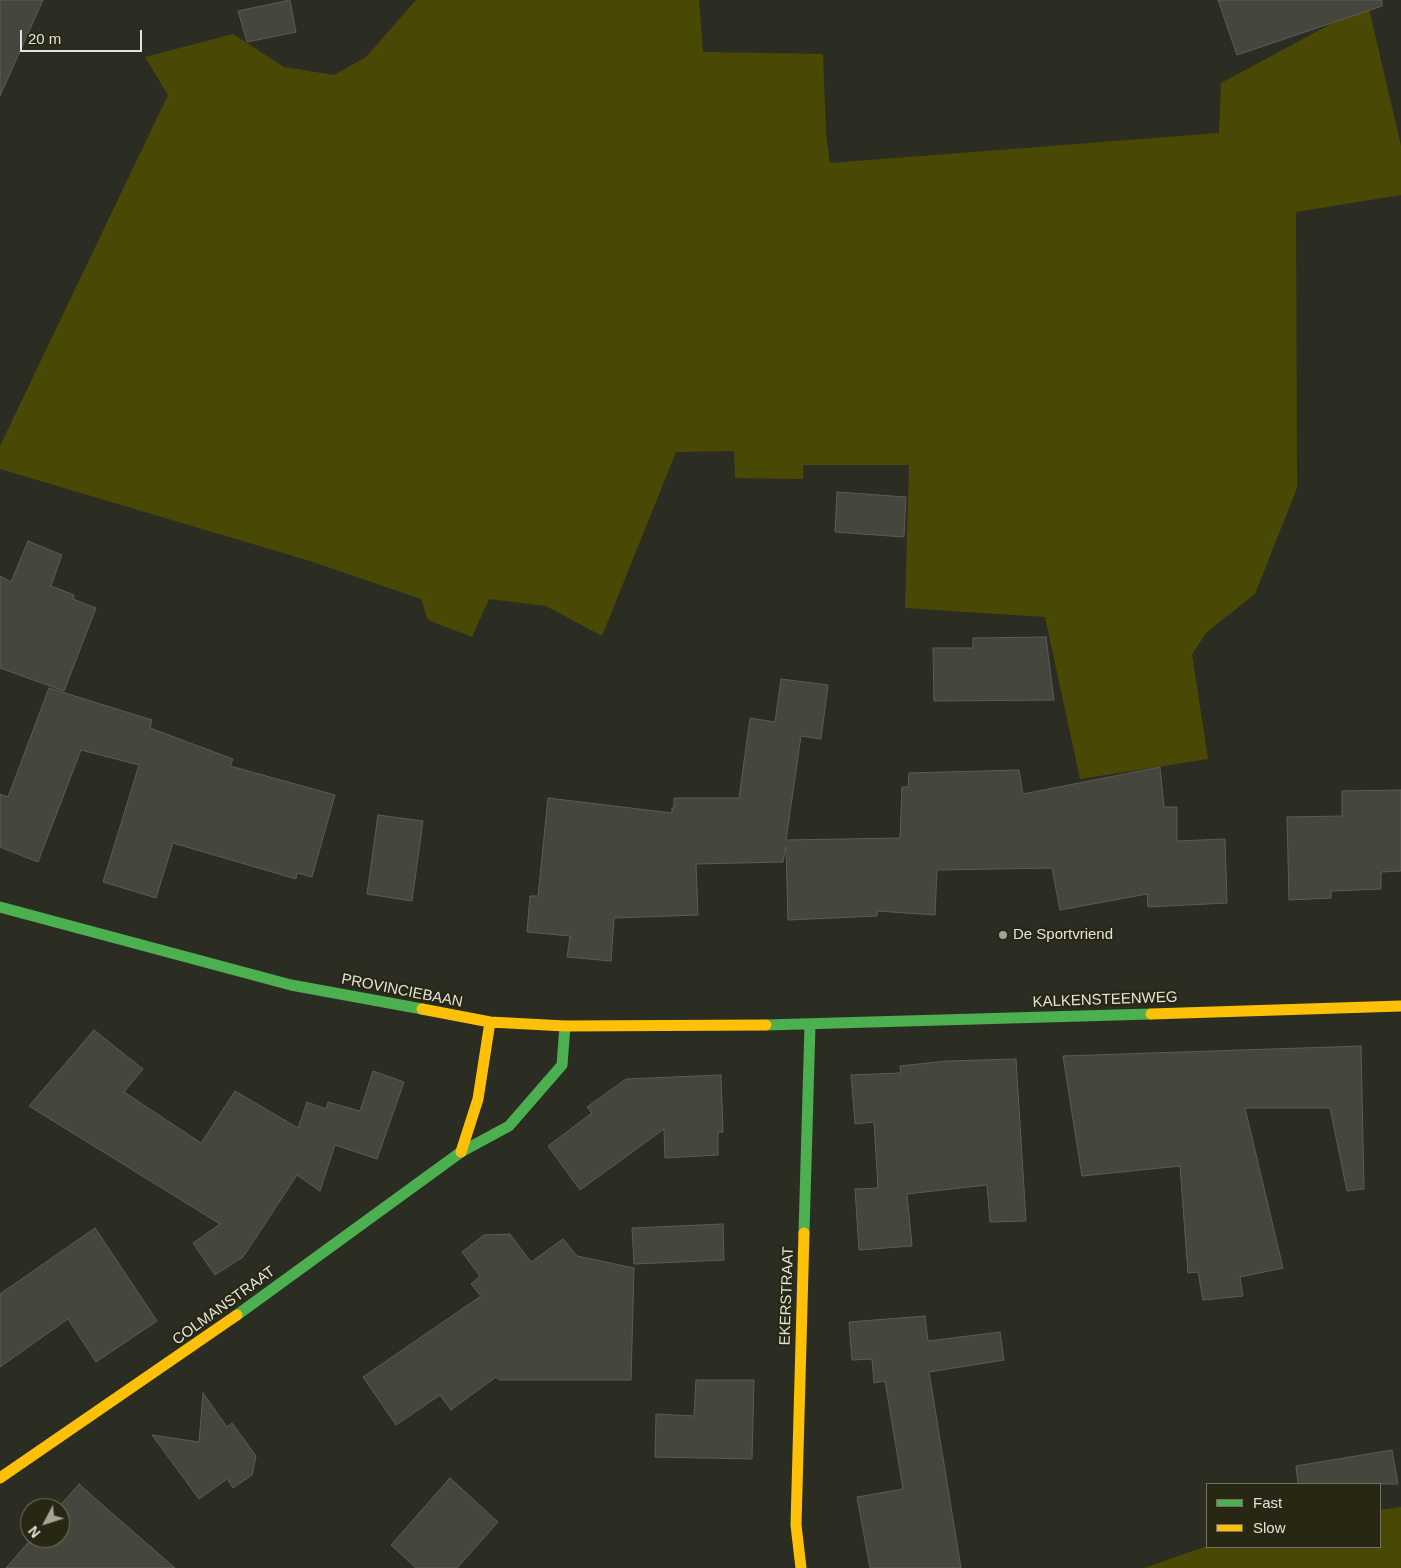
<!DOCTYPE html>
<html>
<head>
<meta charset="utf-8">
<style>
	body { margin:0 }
	#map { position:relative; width:1401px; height:1568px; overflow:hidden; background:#2c2d22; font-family:Helvetica,sans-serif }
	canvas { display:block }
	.legend { position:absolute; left:1206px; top:1483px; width:175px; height:65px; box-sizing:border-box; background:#272714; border:1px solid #727362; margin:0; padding:6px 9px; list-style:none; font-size:15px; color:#e3e4d8 }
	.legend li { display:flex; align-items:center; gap:10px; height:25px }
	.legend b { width:25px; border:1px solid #727362 }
	.north { position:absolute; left:20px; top:1498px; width:50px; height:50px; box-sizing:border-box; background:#272714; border:1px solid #727362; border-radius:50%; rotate:230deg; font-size:14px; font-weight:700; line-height:20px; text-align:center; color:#e3e4d8 }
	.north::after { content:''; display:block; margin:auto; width:18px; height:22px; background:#a3a498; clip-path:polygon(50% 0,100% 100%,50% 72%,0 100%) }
	.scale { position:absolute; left:20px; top:30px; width:122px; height:22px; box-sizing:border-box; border:2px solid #e3e4d8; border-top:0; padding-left:6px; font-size:15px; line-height:18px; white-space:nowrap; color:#e3e4d8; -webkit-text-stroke:4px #272714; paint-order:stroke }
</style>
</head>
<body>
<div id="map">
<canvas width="1401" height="1568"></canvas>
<ul class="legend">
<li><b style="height:6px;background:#4caf50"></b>Fast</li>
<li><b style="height:6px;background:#ffc107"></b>Slow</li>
</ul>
<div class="north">N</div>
<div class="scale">20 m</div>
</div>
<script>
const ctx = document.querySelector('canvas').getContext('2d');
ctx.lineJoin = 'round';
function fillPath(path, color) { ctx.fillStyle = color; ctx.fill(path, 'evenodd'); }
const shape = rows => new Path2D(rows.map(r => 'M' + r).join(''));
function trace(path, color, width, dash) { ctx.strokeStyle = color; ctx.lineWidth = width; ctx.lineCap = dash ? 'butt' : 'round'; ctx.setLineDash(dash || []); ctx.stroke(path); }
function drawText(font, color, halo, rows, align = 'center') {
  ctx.font = font + ' Helvetica,sans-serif'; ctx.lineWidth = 4.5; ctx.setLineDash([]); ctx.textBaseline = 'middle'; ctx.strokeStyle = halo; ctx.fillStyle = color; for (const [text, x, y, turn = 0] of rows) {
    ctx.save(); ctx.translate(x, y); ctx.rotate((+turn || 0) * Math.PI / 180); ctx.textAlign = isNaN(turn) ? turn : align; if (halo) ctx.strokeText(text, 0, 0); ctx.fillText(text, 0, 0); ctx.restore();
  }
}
fillPath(shape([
	[416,0,699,0,703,52,823,54,826,133,830,163,1219,133,1221,83,1368,4,1401,146,1401,195,1296,212,1297,488,1255,594,1207,632,1192,654,1208,759,1080,779,1045,617,905,608,909,465,803,465,803,479,735,478,734,451,676,452,602,636,546,606,489,599,472,637,428,620,421,599,310,561,0,469,0,446,168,95,145,57,233,34,284,67,334,75,366,57],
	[1401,1507,1401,1568,1144,1568,1207,1546,1380,1547,1380,1510]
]), '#494905');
const building = shape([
	[0,0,43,0,0,96,0,0],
	[290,0,296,32,247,42,238,11,290,0],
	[1218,0,1382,0,1382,6,1237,55,1218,0],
	[837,492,906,497,904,537,835,532,837,492],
	[28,541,62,555,51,586,74,595,73,599,96,608,64,691,0,668,0,576,11,582,28,541],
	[1046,637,1054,700,934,701,933,648,973,648,973,638,1046,637],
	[781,679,828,685,821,739,801,736,786,840,900,838,902,787,908,787,909,773,1019,770,1023,794,1160,767,1164,807,1177,807,1177,841,1225,839,1227,903,1148,907,1147,894,1060,910,1052,868,937,870,935,915,877,911,877,916,788,920,786,846,783,862,696,864,698,915,614,918,611,961,567,957,570,936,527,932,530,896,538,896,548,798,672,813,672,808,674,808,674,798,739,798,750,718,775,722,781,679],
	[49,688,152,720,150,728,233,759,230,766,335,795,312,877,297,873,296,879,173,843,156,898,103,882,139,765,81,750,38,862,0,847,0,794,8,797,49,688],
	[1401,790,1401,871,1381,872,1381,889,1331,891,1331,898,1289,900,1287,817,1342,816,1342,791,1401,790],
	[378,815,423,821,412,901,367,894,378,815],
	[94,1030,143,1069,124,1092,201,1143,235,1091,298,1128,307,1102,326,1109,328,1102,360,1111,373,1071,404,1082,377,1159,335,1145,320,1191,297,1175,243,1257,215,1275,193,1243,220,1224,29,1106,94,1030],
	[1361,1046,1364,1189,1347,1191,1330,1108,1245,1108,1283,1268,1240,1277,1243,1296,1203,1300,1198,1272,1188,1273,1180,1166,1082,1176,1063,1056,1361,1046],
	[1016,1059,1026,1221,990,1222,987,1185,907,1194,912,1246,859,1250,855,1189,878,1188,874,1122,855,1124,851,1075,901,1073,900,1066,946,1061,1016,1059],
	[721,1075,723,1132,718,1132,718,1155,665,1158,664,1129,580,1190,548,1146,592,1113,587,1107,626,1079,721,1075],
	[723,1224,724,1260,634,1264,632,1228,723,1224],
	[95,1228,157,1321,96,1362,68,1319,0,1367,0,1294,95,1228],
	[510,1234,531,1262,563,1239,577,1256,634,1268,631,1380,499,1380,496,1377,451,1410,440,1395,396,1425,363,1377,481,1296,471,1284,480,1276,462,1252,484,1235,510,1234],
	[925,1316,928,1341,1000,1332,1004,1360,929,1372,961,1568,870,1568,857,1497,903,1489,885,1381,874,1383,872,1359,852,1360,849,1322,925,1316],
	[696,1380,754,1380,752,1459,655,1457,656,1414,694,1416,696,1380],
	[203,1393,227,1427,232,1423,256,1456,252,1475,233,1488,227,1479,199,1499,152,1435,199,1442,203,1393],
	[1392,1450,1398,1484,1298,1484,1296,1466,1392,1450],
	[450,1478,498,1522,457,1568,416,1568,391,1545,450,1478],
	[79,1484,106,1508,175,1568,6,1568,32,1538,60,1538,58,1508,79,1484]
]);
fillPath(building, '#45463d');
trace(building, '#5c5c53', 1);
trace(shape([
	[0,907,291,985,422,1009],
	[766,1025,1151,1014],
	[804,1233,810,1025],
	[237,1315,461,1152,509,1126,562,1065,565,1026]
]), '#4caf50', 11);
trace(shape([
	[422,1009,490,1022,565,1026,766,1025],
	[1151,1014,1401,1006],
	[461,1152,478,1099,490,1022],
	[0,1478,237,1315],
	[801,1568,796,1525,804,1233]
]), '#ffc107', 11);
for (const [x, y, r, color] of [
	[1003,935,5,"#a3a498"]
]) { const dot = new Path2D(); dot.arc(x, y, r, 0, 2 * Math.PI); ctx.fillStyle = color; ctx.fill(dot); trace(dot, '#272714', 2); }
drawText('15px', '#e3e4d8', '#272714', [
	["De Sportvriend",1013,935]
], 'left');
drawText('15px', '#e3e4d8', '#272714', [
	["PROVINCIEBAAN",402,991,11],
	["KALKENSTEENWEG",1105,1000,-2],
	["EKERSTRAAT",787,1296,-88],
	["COLMANSTRAAT",224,1306,-36]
]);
</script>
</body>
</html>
